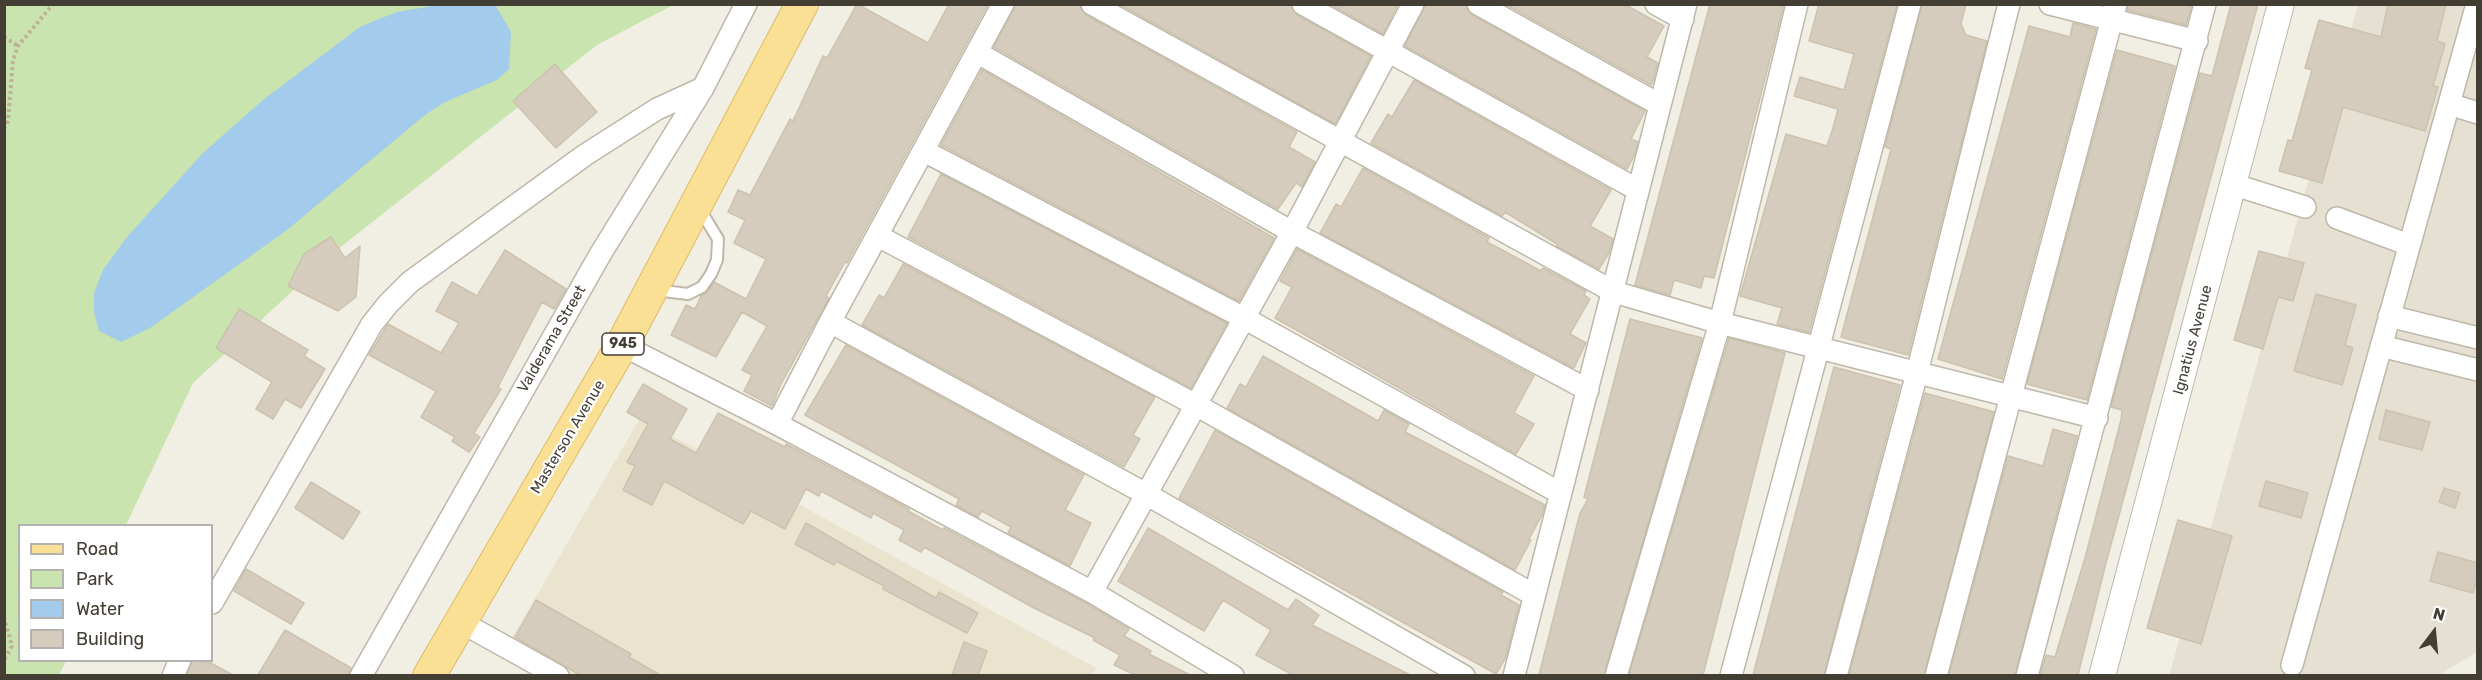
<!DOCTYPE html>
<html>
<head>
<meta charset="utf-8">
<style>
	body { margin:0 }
	#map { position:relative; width:2482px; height:680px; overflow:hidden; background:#f1eee4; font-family:Rubik,sans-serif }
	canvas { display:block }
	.frame { position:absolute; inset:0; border:6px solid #433e34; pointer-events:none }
	.legend { position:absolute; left:18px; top:524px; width:195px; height:138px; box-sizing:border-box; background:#fff; border:2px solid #b4b2ae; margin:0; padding:8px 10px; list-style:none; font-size:18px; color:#433e34 }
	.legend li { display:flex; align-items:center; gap:12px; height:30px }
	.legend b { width:30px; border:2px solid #b4b2ae }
	.north { position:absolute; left:2404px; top:602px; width:60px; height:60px; -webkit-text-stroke:4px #fff; paint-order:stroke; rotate:16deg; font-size:16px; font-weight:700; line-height:24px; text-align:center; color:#433e34 }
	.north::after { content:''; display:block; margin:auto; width:21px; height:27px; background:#433e34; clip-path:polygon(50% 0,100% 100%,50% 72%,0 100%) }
</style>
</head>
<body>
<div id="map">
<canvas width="2482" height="680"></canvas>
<div class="frame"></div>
<ul class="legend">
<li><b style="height:8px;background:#f9e095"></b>Road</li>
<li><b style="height:16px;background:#c9e4ae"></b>Park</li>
<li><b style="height:16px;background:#a2cbec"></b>Water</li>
<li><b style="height:16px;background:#d5ccbd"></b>Building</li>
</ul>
<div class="north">N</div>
</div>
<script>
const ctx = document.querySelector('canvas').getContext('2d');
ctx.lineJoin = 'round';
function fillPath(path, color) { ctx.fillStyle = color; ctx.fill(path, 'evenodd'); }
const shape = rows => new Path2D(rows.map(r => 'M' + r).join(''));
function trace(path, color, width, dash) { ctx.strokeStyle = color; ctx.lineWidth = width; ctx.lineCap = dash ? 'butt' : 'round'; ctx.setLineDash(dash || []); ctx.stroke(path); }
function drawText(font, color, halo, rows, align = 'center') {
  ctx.font = font + ' Rubik,sans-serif'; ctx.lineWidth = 4.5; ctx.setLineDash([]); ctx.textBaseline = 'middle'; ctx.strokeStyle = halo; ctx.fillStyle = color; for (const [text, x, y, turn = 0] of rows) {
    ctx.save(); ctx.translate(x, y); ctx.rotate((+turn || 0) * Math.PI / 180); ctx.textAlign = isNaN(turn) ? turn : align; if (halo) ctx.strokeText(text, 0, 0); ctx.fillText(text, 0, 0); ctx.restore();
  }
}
fillPath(shape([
	[2358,5,2477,5,2477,652,2439,675,2169,676]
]), '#e5e0d2');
fillPath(shape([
	[639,420,702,451,1096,668,1092,676,565,676,509,643]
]), '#eae3ce');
fillPath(shape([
	[4,5,673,5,597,45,338,249,193,383,126,525,20,526,20,660,66,661,59,675,5,675]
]), '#c9e4ae');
fillPath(shape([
	[492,5,496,6,511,32,509,69,497,80,445,102,425,115,287,230,150,328,121,342,99,331,94,312,94,293,103,270,127,237,203,153,263,100,360,27,379,19,397,12,438,5]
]), '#a2cbec');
const building = shape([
	[857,4,928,43,949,4,988,4,847,263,845,262,826,296,829,298,781,384,772,406,744,391,752,375,742,370,767,326,742,312,716,357,671,335,686,305,695,309,701,296,708,292,714,282,746,299,766,259,734,243,745,220,728,212,738,190,750,195,790,119,793,121,823,56,827,58,857,4],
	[1016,4,1079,4,1086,15,1297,132,1289,147,1315,162,1302,187,1296,183,1278,209,994,47,1016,4],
	[1119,4,1290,4,1297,15,1371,56,1335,124,1119,4],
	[1330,4,1398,4,1383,34,1330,4],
	[1426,4,1465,4,1472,15,1645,111,1631,139,1638,142,1633,158,1627,169,1405,46,1426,4],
	[1505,4,1624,4,1664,26,1647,57,1658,63,1653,81,1651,85,1505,4],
	[1710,4,1784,4,1714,278,1704,276,1701,288,1674,280,1670,295,1635,285,1710,4],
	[1819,4,1897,4,1809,332,1777,324,1782,308,1740,296,1786,134,1827,146,1833,128,1838,109,1794,96,1800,77,1844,90,1854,54,1809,41,1819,4],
	[1922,4,1966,4,1961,24,1966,35,1987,41,1908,355,1841,337,1891,149,1885,147,1922,4],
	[2128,4,2192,4,2186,25,2127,10,2128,4],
	[2231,4,2258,4,2106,563,2078,675,2040,675,2046,655,2055,657,2085,558,2121,420,2122,410,2111,407,2200,73,2212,76,2231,4],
	[2388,4,2446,4,2437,41,2445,44,2433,86,2438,87,2425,131,2343,107,2322,183,2279,171,2288,140,2292,141,2312,70,2305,68,2319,20,2381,37,2388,4],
	[2073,23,2096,29,2002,379,1938,359,2029,26,2070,37,2073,23],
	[2117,50,2175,66,2087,400,2027,384,2117,50],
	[555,64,597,112,556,148,513,101,555,64],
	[982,70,1274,238,1239,301,941,145,982,70],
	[1414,80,1611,190,1590,226,1613,239,1609,253,1599,269,1556,246,1557,244,1505,212,1502,216,1371,143,1388,114,1392,117,1414,80],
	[1363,168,1489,238,1487,242,1504,251,1541,271,1543,268,1586,291,1584,295,1590,299,1570,334,1586,343,1574,368,1320,233,1336,204,1341,207,1363,168],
	[941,174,1227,323,1191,388,908,237,941,174],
	[331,237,345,258,360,246,356,297,338,311,288,286,304,254,331,237],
	[1297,249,1534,376,1514,413,1534,424,1516,454,1275,318,1292,287,1280,281,1297,249],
	[505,250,566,289,554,309,542,302,498,387,501,389,474,433,480,437,469,452,452,441,455,437,421,417,436,391,369,355,388,324,441,353,459,323,436,311,452,282,477,296,505,250],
	[2259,251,2304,263,2293,301,2278,297,2263,349,2234,340,2259,251],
	[903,264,1155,397,1133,435,1140,439,1124,467,862,325,879,295,884,298,903,264],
	[2316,294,2356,305,2345,345,2353,348,2342,385,2294,371,2316,294],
	[239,309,308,350,304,356,325,369,301,408,285,399,273,419,256,409,272,382,216,348,239,309],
	[1630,319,1702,338,1604,675,1539,675,1580,513,1588,499,1584,497,1630,319],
	[1729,338,1785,353,1703,675,1629,675,1729,338],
	[846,345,1084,475,1065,510,1091,523,1070,566,1008,533,1011,527,982,511,978,517,956,505,959,499,805,415,846,345],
	[1263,356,1378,421,1384,410,1409,424,1405,432,1545,505,1542,515,1529,539,1531,540,1515,570,1227,408,1240,384,1246,387,1263,356],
	[1834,367,1900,385,1824,675,1753,675,1834,367],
	[643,384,687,409,670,439,696,453,718,413,785,447,786,444,909,509,908,511,943,530,944,528,1086,603,1129,629,1124,636,1151,651,1149,654,1190,675,1135,675,1114,665,1120,655,1093,640,1095,638,1034,608,924,547,921,552,899,540,904,530,873,513,871,518,821,491,819,496,806,489,785,529,751,511,743,524,664,481,652,505,623,490,635,466,627,462,648,424,627,412,643,384],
	[1925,393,1994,412,1924,675,1849,675,1925,393],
	[2386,410,2430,422,2422,450,2379,439,2386,410],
	[2053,429,2077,436,2015,675,1949,675,2008,456,2043,466,2053,429],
	[1215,430,1503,592,1501,595,1519,605,1506,657,1496,674,1179,498,1215,430],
	[2266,481,2308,493,2301,518,2259,506,2266,481],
	[311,482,360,512,343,539,295,508,311,482],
	[2444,488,2460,493,2455,508,2439,502,2444,488],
	[2178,520,2232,536,2201,644,2147,628,2178,520],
	[806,523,936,598,939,592,978,613,967,633,883,589,884,586,836,561,834,565,795,544,806,523],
	[1148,528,1288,610,1296,599,1319,615,1312,625,1410,675,1293,675,1256,655,1271,630,1223,600,1204,631,1118,581,1148,528],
	[2438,552,2478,563,2478,576,2473,593,2430,581,2438,552],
	[246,569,304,603,291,624,234,591,246,569],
	[536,600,631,654,629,657,660,675,580,675,515,637,536,600],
	[285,630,351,668,348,675,258,675,285,630],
	[964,642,987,651,978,675,952,675,964,642],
	[192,660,205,660,233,675,187,675,192,660]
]);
fillPath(building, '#d5ccbd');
trace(building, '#ccc2ae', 1.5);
const service = shape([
	[655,290,688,294,702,287,711,274,717,260,718,239,699,208]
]);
const minor = shape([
	[1092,4,1614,292,1720,323,2097,418],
	[1303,4,1638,190],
	[1478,4,1660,105],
	[1656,4,1683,19],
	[2050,4,2197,41],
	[978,53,1292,232,1588,390],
	[2449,104,2478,113],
	[924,151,1244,318,1560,493],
	[2235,185,2305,207],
	[2337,218,2409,245],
	[878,236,1196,405,1534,595],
	[2389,316,2478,338],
	[830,322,1146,494,1464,676],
	[622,345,777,424,1092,592,1233,676],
	[2381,346,2478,370],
	[777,424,830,322,1003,4],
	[1092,592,1292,232,1413,4],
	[212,603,372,324,388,304,410,282,585,155,657,109,703,88],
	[459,621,558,676],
	[2292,665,2477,4],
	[173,676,180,660],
	[361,676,601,253,703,88,746,4],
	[1514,676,1686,4],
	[1616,676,1720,323,1797,4],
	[1731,676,1910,4],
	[1836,676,1917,373,2009,4],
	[1936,676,2116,4],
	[2027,676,2205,4]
]);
const tertiary = shape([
	[2102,676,2281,4]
]);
const primary = shape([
	[429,676,622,345,802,4]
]);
trace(service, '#bfb8aa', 14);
trace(minor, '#bfb8aa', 24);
trace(tertiary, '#bfb8aa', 28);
trace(primary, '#ddbe66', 34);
trace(shape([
	[4,37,18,46],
	[4,129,8,121,13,60,18,46,53,4],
	[4,617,12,646,4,660]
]), '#bdb299', 4, [3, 3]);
trace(service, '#fff', 10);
trace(minor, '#fff', 21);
trace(tertiary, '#fff', 26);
trace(primary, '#f9e095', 32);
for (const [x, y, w] of [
	[623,344,42]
]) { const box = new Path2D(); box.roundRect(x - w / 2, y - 11, w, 22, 4.5); ctx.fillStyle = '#fff'; ctx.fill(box); trace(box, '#433e34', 1.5); }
drawText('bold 14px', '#433e34', null, [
	["945",623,344]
]);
drawText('15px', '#433e34', '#fff', [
	["Valderama Street",552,339,-60],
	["Ignatius Avenue",2193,340,-75],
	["Masterson Avenue",568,437,-59]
]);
</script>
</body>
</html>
